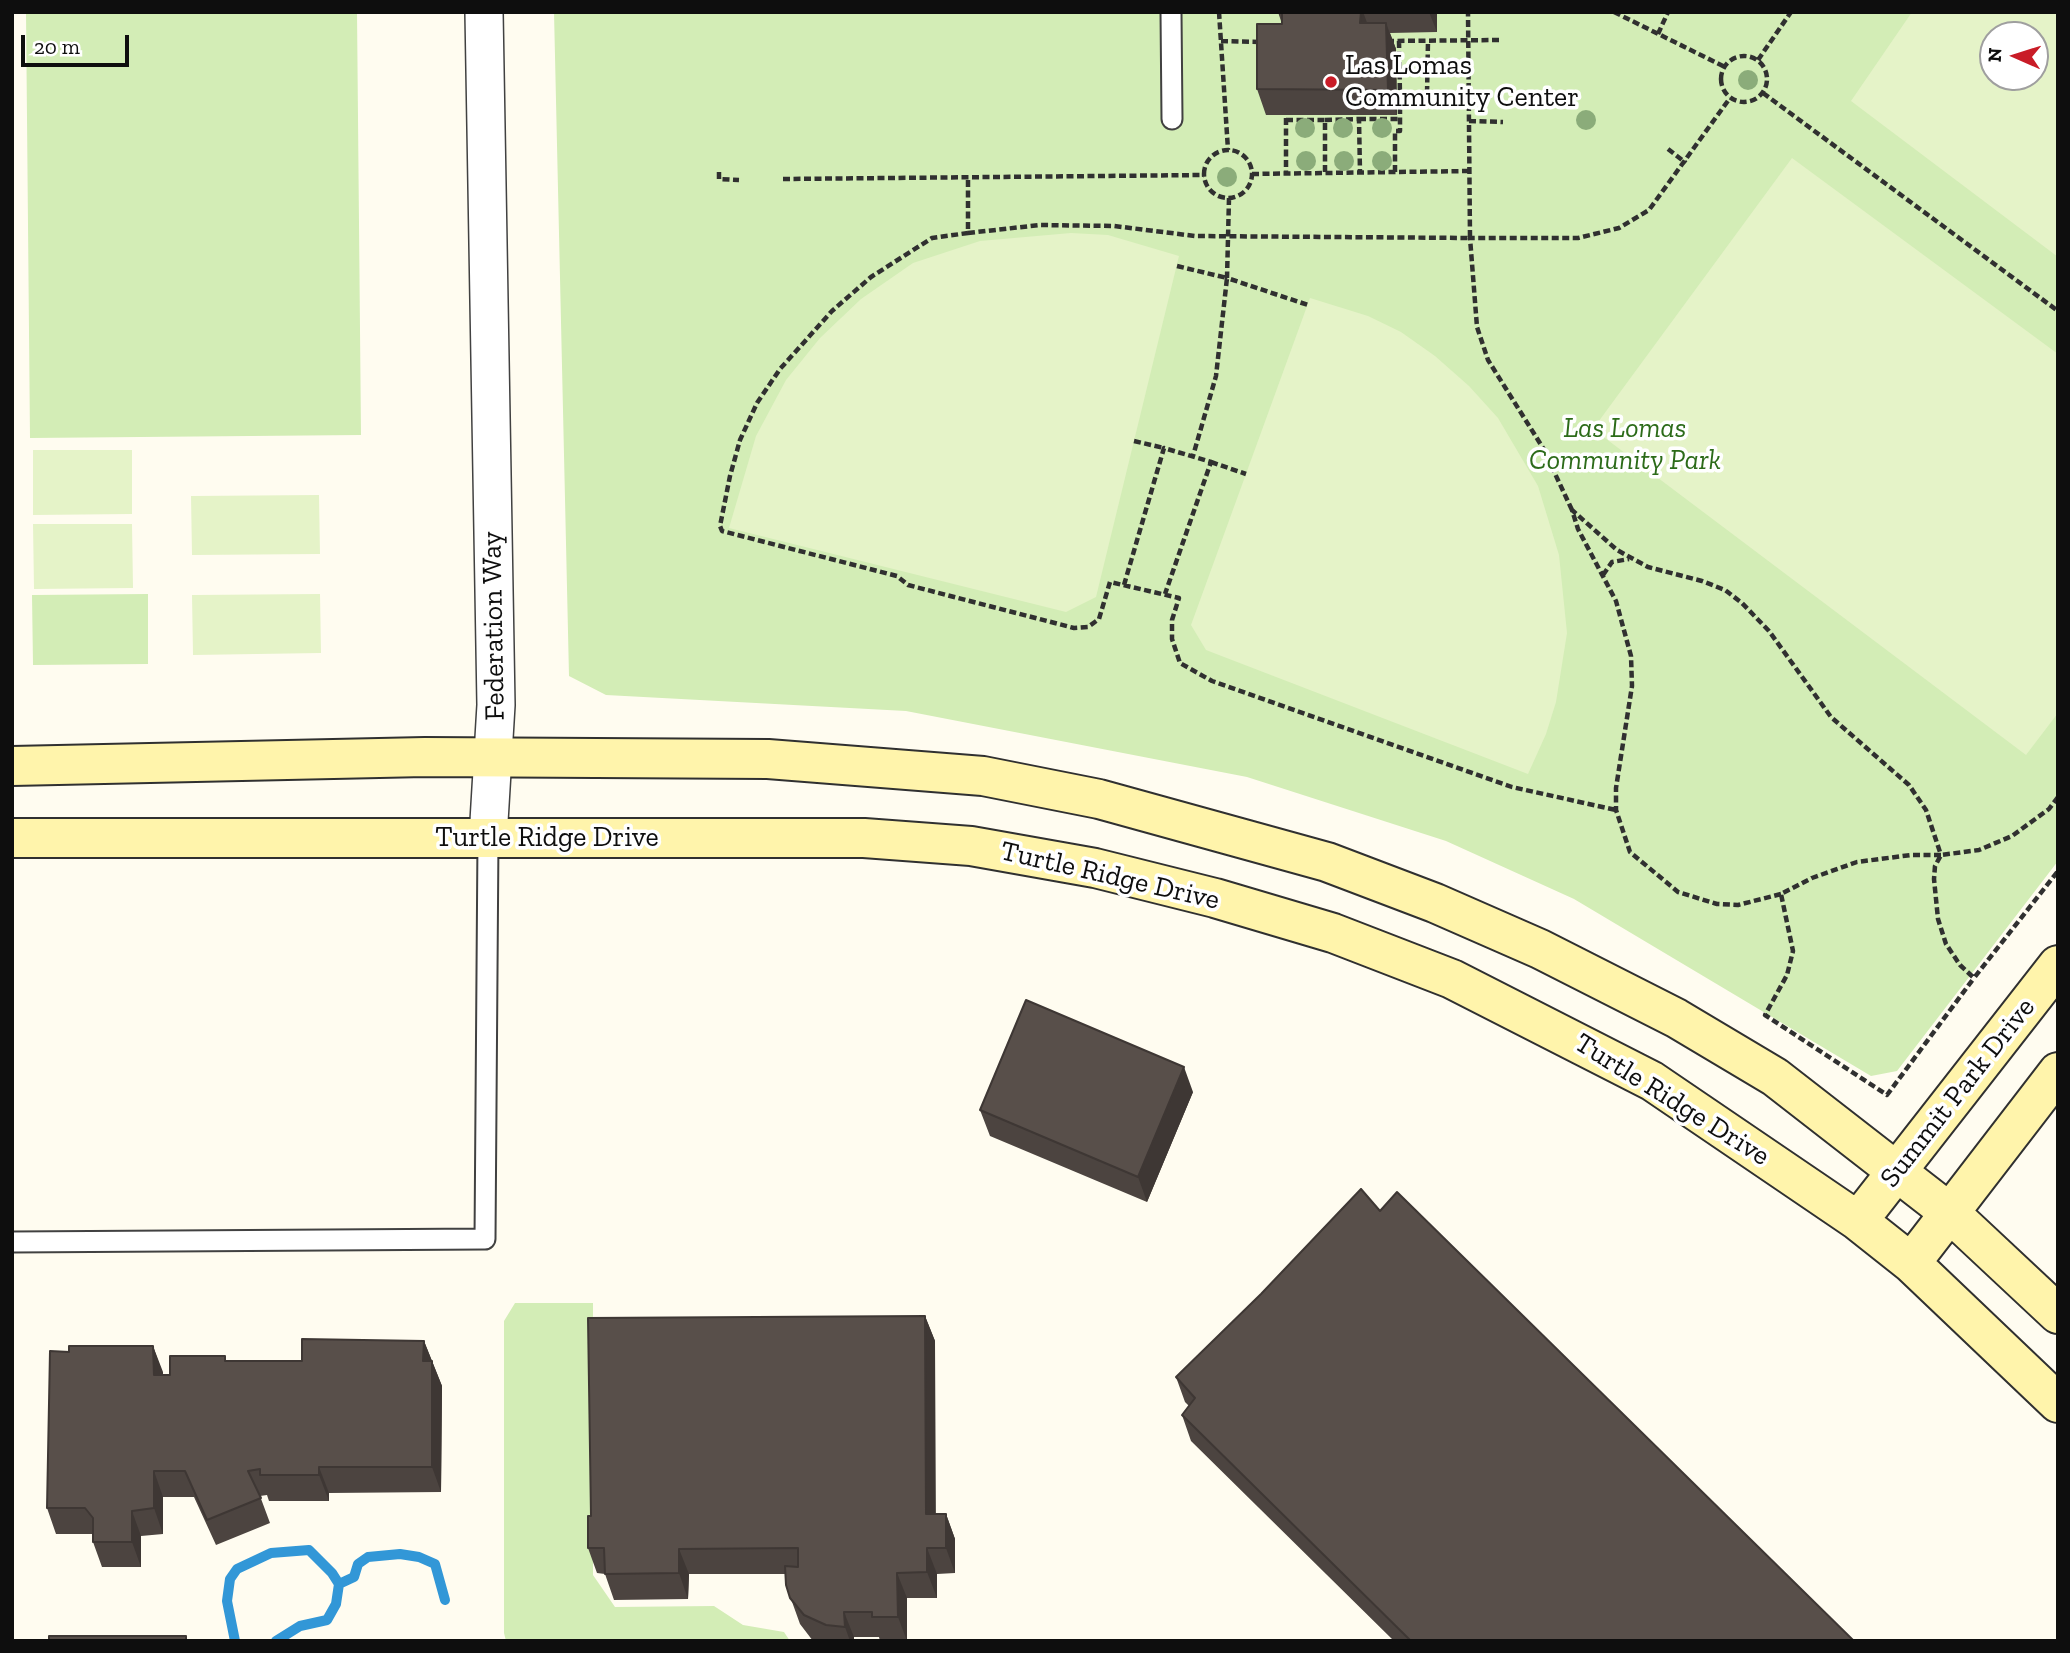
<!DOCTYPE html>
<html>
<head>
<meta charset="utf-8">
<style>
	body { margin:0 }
	#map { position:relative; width:2070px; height:1653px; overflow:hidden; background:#fffcf0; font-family:"Zilla Slab",serif }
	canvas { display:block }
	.frame { position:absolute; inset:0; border:14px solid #0e0e0e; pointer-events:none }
	.north { position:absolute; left:1979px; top:21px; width:70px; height:70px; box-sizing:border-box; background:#fff; border:2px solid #9f9f9f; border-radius:50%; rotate:273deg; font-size:19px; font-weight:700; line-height:28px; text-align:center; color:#0e0e0e }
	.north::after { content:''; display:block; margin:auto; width:24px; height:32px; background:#c91c27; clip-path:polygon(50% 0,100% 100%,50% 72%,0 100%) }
	.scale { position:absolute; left:21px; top:35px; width:108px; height:32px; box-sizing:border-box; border:4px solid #0e0e0e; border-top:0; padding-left:9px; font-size:21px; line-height:24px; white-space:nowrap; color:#0e0e0e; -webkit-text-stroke:5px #fff; paint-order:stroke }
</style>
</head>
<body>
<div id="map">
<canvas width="2070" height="1653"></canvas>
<div class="frame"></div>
<div class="north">N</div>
<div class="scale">20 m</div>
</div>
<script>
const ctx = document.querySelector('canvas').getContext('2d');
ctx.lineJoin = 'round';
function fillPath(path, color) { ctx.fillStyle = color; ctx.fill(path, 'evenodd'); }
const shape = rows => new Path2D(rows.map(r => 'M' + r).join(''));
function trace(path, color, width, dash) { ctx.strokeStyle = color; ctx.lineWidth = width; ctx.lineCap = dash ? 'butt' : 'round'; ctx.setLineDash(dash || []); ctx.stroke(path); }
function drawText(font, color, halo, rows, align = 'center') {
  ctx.font = font + ' "Zilla Slab",serif'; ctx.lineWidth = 7; ctx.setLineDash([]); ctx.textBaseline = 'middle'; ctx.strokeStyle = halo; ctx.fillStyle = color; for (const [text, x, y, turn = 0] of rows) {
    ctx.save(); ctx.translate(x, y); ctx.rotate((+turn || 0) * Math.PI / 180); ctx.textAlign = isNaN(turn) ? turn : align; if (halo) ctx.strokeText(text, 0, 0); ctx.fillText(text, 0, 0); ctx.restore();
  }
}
fillPath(shape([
	[26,12,357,12,361,435,30,438],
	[554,12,2058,12,2058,861,1897,1071,1871,1076,1574,899,1446,841,1247,777,906,711,606,695,569,676],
	[1993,35,2035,35,2035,77,1993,77],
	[148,594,148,664,33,665,32,595],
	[515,1303,593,1303,593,1575,615,1607,714,1606,743,1625,784,1632,790,1641,506,1641,504,1633,504,1321]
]), '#d3edb6');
fillPath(shape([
	[1912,12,2058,12,2058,257,1851,101],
	[2035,35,2035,77,1993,77,1993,35],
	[1792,158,2058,354,2058,713,2026,755,1593,429],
	[1071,233,1108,235,1179,256,1096,597,1066,612,729,528,756,436,786,380,820,338,861,299,913,263,980,241],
	[1310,298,1368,316,1401,332,1435,356,1469,386,1498,418,1538,486,1559,555,1567,633,1556,702,1546,734,1528,774,1206,650,1191,625],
	[33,450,132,450,132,514,33,515],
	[319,495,320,554,192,555,191,496],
	[33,524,132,524,133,588,34,589],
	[320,594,321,653,193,655,192,595]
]), '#e5f3c8');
trace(shape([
	[339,1584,354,1577,358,1564,368,1557,400,1554,419,1557,435,1564,445,1600],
	[235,1641,227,1601,230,1579,237,1569,271,1553,309,1550,332,1573,339,1584,336,1604,327,1620,300,1626,276,1641]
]), '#3297d7', 10);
const lane = shape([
	[1171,12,1172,119],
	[12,1242,485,1239,488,838]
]);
const street = shape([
	[484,12,496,705,488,838]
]);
const secondary = shape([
	[12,766,425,757,768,759,983,776,1099,799,1327,862,1435,903,1540,949,1676,1018,1775,1077,1950,1213,2058,1314],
	[12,838,864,838,971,846,1095,868,1215,898,1333,933,1452,979,1652,1081,1858,1221,1911,1263,2058,1403],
	[1858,1221,2058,965],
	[1911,1263,2058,1072]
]);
trace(lane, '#414141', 23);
trace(street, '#414141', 40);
trace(secondary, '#303030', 42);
trace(shape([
	[1219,12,1228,150],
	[1614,12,1723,66],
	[1658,34,1668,12],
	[1221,41,1262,42],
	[1387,41,1502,40],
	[1399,41,1400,96,1427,95,1428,41],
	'1721 79a23 23 0 1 1 46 0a23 23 0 1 1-46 0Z',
	[1758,60,1791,12],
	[1763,93,2058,311],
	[1286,118,1286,174],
	[1359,119,1400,119],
	[1286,120,1325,120,1325,173],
	[1325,120,1359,119,1360,172],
	[1469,121,1503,122],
	[1668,149,1686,163],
	'1204 174a24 24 0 1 1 48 0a24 24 0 1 1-48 0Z',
	[719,172,719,179,739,180],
	[1395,172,1395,131,1400,131,1400,96],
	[1252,174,1469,171],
	[783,179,1204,175],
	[968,180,968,233,932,238,871,277,832,311,780,369,757,403,740,440,730,476,720,526,722,531,897,576,908,585,1074,628,1088,627,1099,619,1110,582,1179,598,1172,620,1172,639,1180,663,1212,681,1512,787,1616,810],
	[1229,198,1227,278,1308,305],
	[968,233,1040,225,1114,226,1195,236,1470,238,1468,12],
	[1177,266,1227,278,1216,376,1193,456],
	[1134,441,1164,448],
	[1211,462,1246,474],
	[1572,510,1543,448,1488,360,1477,327,1470,238,1578,238,1619,228,1649,210,1730,98],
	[1603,575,1612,562,1629,559],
	[1124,585,1164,448,1211,462,1165,594],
	[2058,797,2049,809,2012,836,1979,850,1941,855,1935,866,1934,879,1938,919,1946,944,1960,965,1974,978,2058,871],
	[1941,855,1911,855,1857,862,1812,878,1781,894,1793,951,1787,975,1765,1015,1887,1095,1974,978],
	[1781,894,1738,905,1717,904,1678,892,1630,852,1616,810,1616,788,1632,686,1631,656,1616,601,1578,529,1572,510,1617,550,1648,567,1702,581,1725,590,1742,603,1769,631,1831,717,1909,785,1926,810,1941,855]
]), '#303030', 4.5, [7, 3.5]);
trace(lane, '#fff', 19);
trace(street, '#fff', 37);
trace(secondary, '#fff4ab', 38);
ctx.fillStyle = '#8bac7a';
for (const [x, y] of [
	[1748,80],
	[1586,120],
	[1305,128],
	[1343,128],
	[1382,128],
	[1306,161],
	[1344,161],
	[1382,161],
	[1227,177]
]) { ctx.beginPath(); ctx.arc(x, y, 10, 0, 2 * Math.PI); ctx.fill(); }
fillPath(shape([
	[1278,12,1437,12,1437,32,1390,33,1396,49,1397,115,1266,115,1257,89,1282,24],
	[1193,1092,1147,1202,990,1136,980,1110],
	[1380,1211,1854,1641,1394,1641,1191,1441,1182,1415,1189,1406,1185,1402,1176,1377],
	[925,1316,935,1341,935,1514,946,1514,955,1539,955,1573,937,1574,937,1598,907,1598,907,1641,880,1641,879,1637,854,1637,854,1641,813,1641,800,1624,786,1585,786,1574,689,1574,688,1599,614,1600,605,1574,597,1573,588,1548,591,1516],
	[424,1341,442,1386,441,1492,329,1493,329,1501,269,1501,267,1495,260,1496,270,1523,216,1545,194,1497,163,1497,163,1534,141,1536,141,1567,102,1567,93,1542,93,1534,56,1534,47,1508,69,1352,153,1346,163,1375,170,1375,227,1361,302,1361]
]), '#4c4440');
fillPath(shape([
	[1361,12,1363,12,1371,33,1360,23],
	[1429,12,1437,12,1437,32],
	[1386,23,1396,49,1397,115,1388,90],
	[1184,1067,1193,1092,1147,1202,1138,1177],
	[925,1316,935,1341,936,1539,926,1514],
	[424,1341,442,1386,441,1492,432,1467,423,1361],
	[153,1346,163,1372,163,1400,154,1375],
	[319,1467,329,1493,329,1501,319,1475],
	[154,1471,163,1497,163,1534,154,1508],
	[132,1511,141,1536,141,1567,132,1542],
	[946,1514,955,1539,955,1573,946,1548],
	[927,1548,937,1574,937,1598,927,1572],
	[679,1549,689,1574,688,1599,679,1573],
	[897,1573,907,1598,907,1641,898,1617],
	[844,1612,854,1637,854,1641,850,1641,845,1627]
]), '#3e3734');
const building = shape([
	[1282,12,1361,12,1360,23,1386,23,1388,90,1257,89,1257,24,1282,24,1282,12],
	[1026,1000,1184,1067,1138,1177,980,1110,1026,1000],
	[1361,1189,1380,1211,1397,1192,1854,1641,1411,1641,1182,1415,1195,1398,1176,1377,1261,1294,1361,1189],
	[925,1316,926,1514,946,1514,946,1548,927,1548,927,1572,897,1573,898,1617,872,1617,872,1612,844,1612,845,1627,826,1625,804,1615,790,1598,786,1585,785,1566,798,1567,798,1548,679,1549,679,1573,605,1574,604,1548,588,1548,588,1516,591,1516,588,1318,925,1316],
	[302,1339,424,1341,423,1361,432,1361,432,1467,319,1467,319,1475,260,1475,260,1469,248,1471,261,1498,207,1520,185,1471,154,1471,154,1508,132,1511,132,1542,93,1542,93,1518,85,1508,47,1508,50,1351,69,1352,69,1346,153,1346,154,1375,170,1375,170,1356,225,1356,225,1361,302,1361,302,1339],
	[49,1636,186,1636,186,1641,49,1641,49,1636]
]);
fillPath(building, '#584f4a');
trace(building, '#3e3734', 2);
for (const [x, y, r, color] of [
	[1331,82,7,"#c91c27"]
]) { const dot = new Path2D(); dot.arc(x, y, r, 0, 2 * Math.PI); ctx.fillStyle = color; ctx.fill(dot); trace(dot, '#fff', 2.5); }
drawText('28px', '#0e0e0e', '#fff', [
	["Las Lomas",1345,66],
	["Community Center",1345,98]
], 'left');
drawText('italic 28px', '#2c6b19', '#fff', [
	["Las Lomas",1625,429],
	["Community Park",1625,461]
]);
drawText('28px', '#0e0e0e', '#fff', [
	["Federation Way",494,626,-91],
	["Turtle Ridge Drive",547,838],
	["Turtle Ridge Drive",1110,876,13],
	["Summit Park Drive",1958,1093,-52],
	["Turtle Ridge Drive",1672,1100,32]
]);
</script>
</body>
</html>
